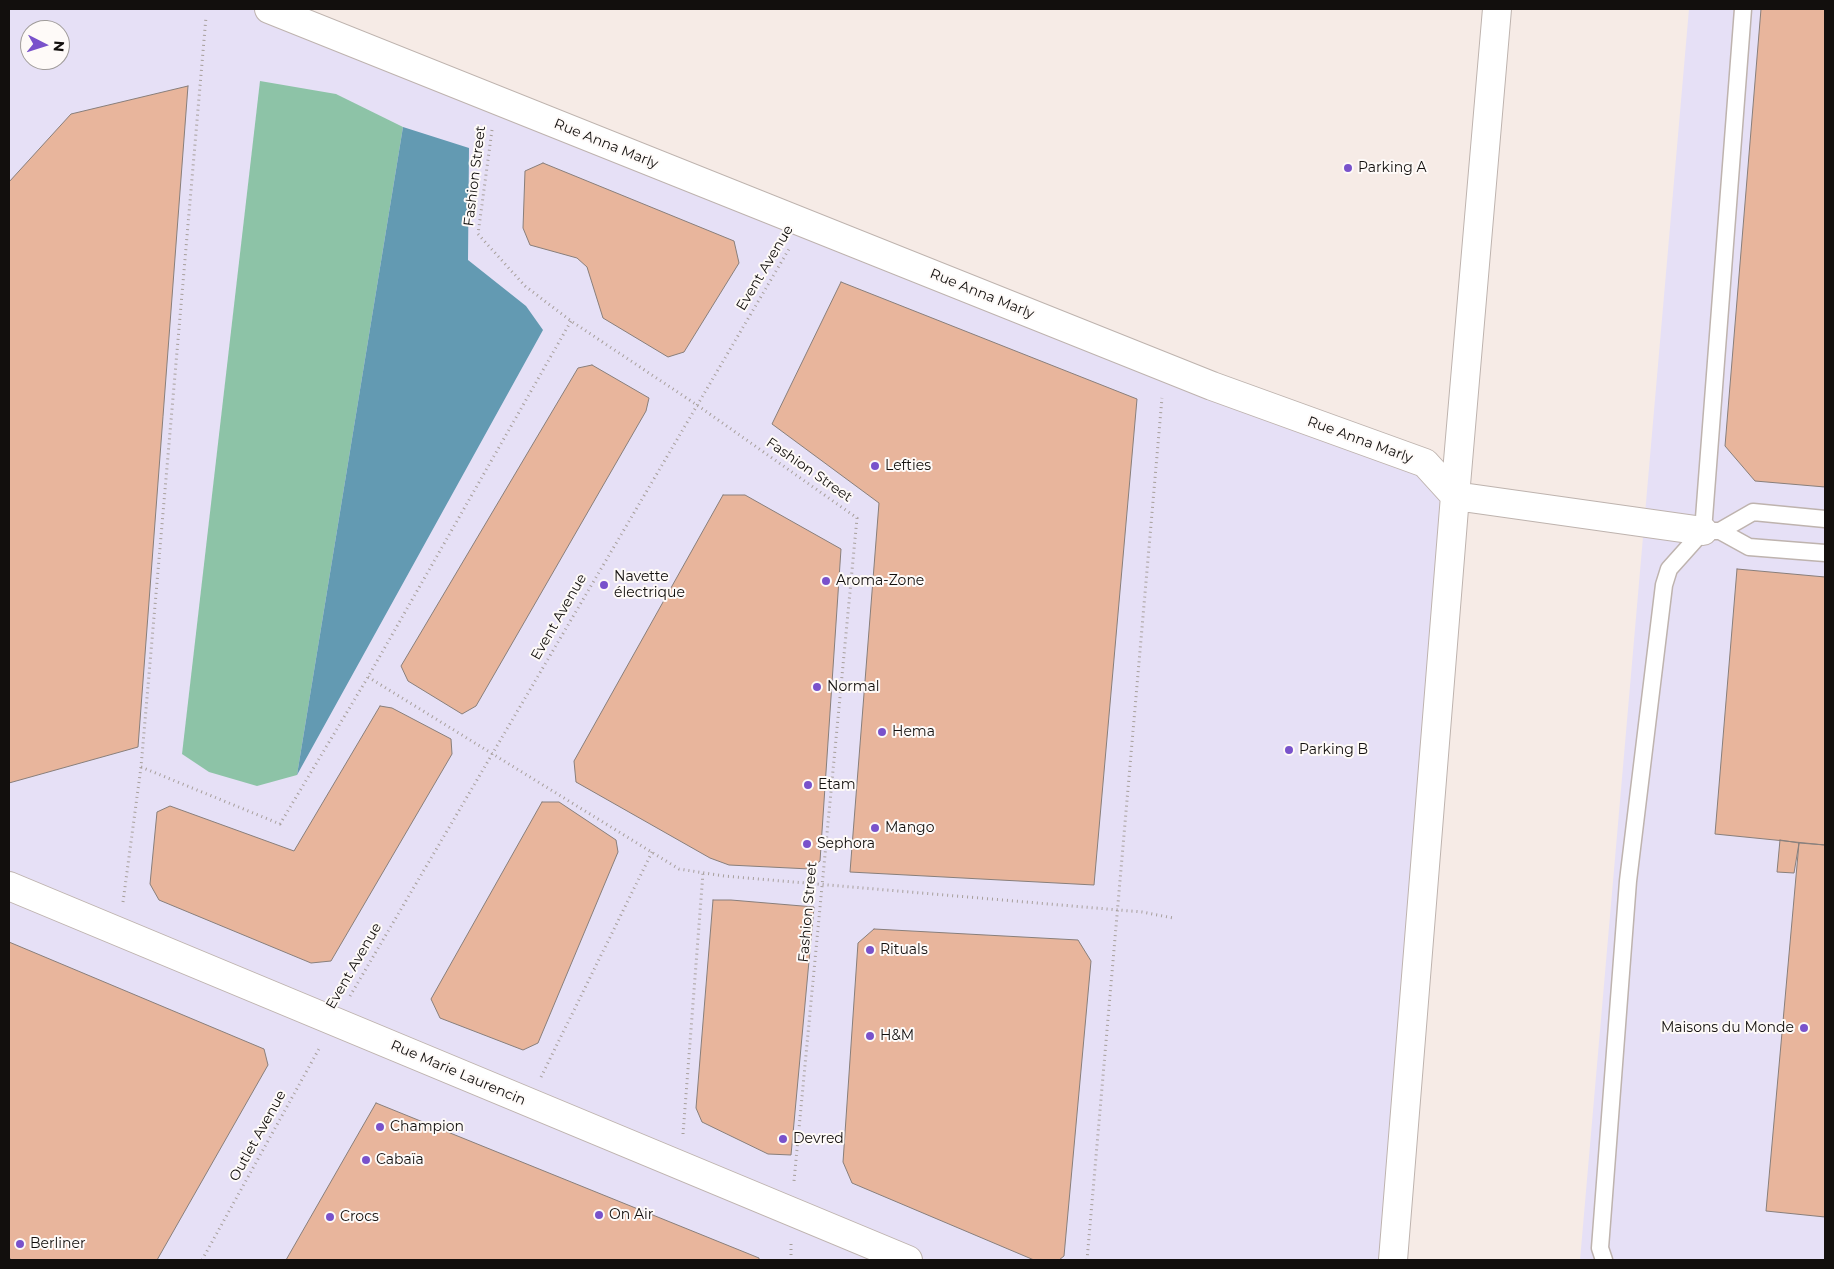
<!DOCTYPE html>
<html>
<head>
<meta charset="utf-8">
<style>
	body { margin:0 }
	#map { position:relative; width:1834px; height:1269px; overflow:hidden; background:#f6ebe6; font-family:Montserrat,sans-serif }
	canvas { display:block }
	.frame { position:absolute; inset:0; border:10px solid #120f0d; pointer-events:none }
	.north { position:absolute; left:20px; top:20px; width:50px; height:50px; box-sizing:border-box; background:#fefaf8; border:1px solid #a09c9a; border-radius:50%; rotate:95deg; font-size:14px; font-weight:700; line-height:20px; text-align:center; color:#120f0d }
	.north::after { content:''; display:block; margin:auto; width:18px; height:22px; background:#7952cb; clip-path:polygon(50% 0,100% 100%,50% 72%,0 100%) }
</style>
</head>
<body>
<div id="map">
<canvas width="1834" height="1269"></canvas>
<div class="frame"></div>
<div class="north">N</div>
</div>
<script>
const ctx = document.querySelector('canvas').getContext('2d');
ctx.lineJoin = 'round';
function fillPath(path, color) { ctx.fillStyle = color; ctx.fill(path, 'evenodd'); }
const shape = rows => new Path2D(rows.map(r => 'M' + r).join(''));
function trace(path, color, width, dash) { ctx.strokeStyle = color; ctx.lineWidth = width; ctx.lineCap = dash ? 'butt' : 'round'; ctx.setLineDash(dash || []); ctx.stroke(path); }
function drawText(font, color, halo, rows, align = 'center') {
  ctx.font = font + ' Montserrat,sans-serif'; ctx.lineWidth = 4; ctx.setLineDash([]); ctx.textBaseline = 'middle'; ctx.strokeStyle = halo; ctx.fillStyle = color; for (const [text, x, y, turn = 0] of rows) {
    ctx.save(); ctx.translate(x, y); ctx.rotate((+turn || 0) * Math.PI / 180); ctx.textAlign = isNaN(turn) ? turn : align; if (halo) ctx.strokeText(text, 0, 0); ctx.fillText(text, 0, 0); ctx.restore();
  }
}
fillPath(shape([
	[9,9,269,9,1425,463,1455,496,1392,1260,9,1260],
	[30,30,60,30,60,60,30,60],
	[1689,9,1825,9,1825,1260,1580,1260]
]), '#e6e0f6');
fillPath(shape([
	[260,81,336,94,403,127,297,775,257,786,209,772,182,754]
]), '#8dc3a7');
fillPath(shape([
	[403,127,469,148,468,260,526,306,543,330,297,775]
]), '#639ab2');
const building = shape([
	[1761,9,1825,9,1825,487,1755,481,1725,446,1761,9],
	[188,86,138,747,9,783,9,182,71,114,188,86],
	[543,163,734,241,739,263,684,352,668,357,603,318,587,267,577,258,530,245,523,228,525,171,543,163],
	[841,282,1137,399,1094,885,850,872,879,503,772,424,841,282],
	[592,365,649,398,646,411,476,706,462,714,408,681,401,666,578,368,592,365],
	[723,495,745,495,841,549,820,861,810,869,729,865,710,858,576,782,574,761,723,495],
	[1737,569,1825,577,1825,845,1715,834,1737,569],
	[380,706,392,708,451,739,452,754,331,961,311,963,159,900,150,884,157,812,170,806,294,851,380,706],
	[542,802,559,802,616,840,618,852,538,1043,523,1050,440,1018,431,999,542,802],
	[1780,840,1799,843,1794,873,1777,872,1780,840],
	[1799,843,1825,845,1825,1217,1766,1211,1799,843],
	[713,900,731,900,814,907,791,1155,768,1154,702,1122,696,1108,713,900],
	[874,929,1078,940,1091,961,1064,1256,1059,1260,1034,1260,852,1183,843,1162,858,943,874,929],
	[9,942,264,1049,268,1065,157,1260,12,1260,9,1258,9,942],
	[376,1103,759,1258,759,1260,286,1260,376,1103]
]);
fillPath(building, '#e8b59c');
trace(building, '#897f7b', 1);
const lane = shape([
	[1703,531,1743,9],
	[1720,531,1753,512,1825,519],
	[1604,1260,1600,1248,1628,881,1664,585,1669,569,1703,531,1720,531,1749,547,1825,553]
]);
const street = shape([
	[269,9,1212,386,1425,463,1455,496,1703,531],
	[9,886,908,1260],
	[1393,1260,1455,496,1497,9]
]);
trace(lane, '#beb3ae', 19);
trace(street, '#beb3ae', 30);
trace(shape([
	[492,130,478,234,525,286,571,321,697,405,857,518,794,1181],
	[368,677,679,869,724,876,1142,912,1173,918],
	[141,767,280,824,368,677,571,321],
	[123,902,141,767,206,17],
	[350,996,789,249],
	[541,1077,652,852],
	[683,1134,703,873],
	[202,1260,320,1047],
	[791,1260,791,1242],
	[1087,1260,1162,398]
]), '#a79f9b', 3, [1, 4]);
trace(lane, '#fff', 16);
trace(street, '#fff', 28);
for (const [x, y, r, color] of [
	[1348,168,5,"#7952cb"],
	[875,466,5,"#7952cb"],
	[826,581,5,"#7952cb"],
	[604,585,5,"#7952cb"],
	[817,687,5,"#7952cb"],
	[882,732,5,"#7952cb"],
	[1289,750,5,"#7952cb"],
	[808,785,5,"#7952cb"],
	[875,828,5,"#7952cb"],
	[807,844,5,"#7952cb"],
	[870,950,5,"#7952cb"],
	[1804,1028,5,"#7952cb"],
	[870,1036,5,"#7952cb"],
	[380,1127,5,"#7952cb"],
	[783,1139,5,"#7952cb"],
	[366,1160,5,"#7952cb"],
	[599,1215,5,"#7952cb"],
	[330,1217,5,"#7952cb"],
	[20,1244,5,"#7952cb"]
]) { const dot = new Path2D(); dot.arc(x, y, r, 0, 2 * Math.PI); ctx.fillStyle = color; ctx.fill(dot); trace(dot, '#fefaf8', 2); }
drawText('14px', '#120f0d', '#fefaf8', [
	["Rue Anna Marly",606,144,22],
	["Fashion Street",475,176,-83],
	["Event Avenue",765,268,-59],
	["Rue Anna Marly",982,294,22],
	["Rue Anna Marly",1360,440,20],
	["Fashion Street",809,470,35],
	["Event Avenue",559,617,-60],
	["Fashion Street",808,912,-85],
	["Event Avenue",354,966,-60],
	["Rue Marie Laurencin",458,1073,23],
	["Outlet Avenue",258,1136,-61]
]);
drawText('14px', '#120f0d', '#fefaf8', [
	["Parking A",1358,168],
	["Lefties",885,466],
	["Navette",614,577],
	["électrique",614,593],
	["Aroma-Zone",836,581],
	["Normal",827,687],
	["Hema",892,732],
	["Parking B",1299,750],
	["Etam",818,785],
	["Mango",885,828],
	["Sephora",817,844],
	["Rituals",880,950],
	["Maisons du Monde",1794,1028,"right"],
	["H&M",880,1036],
	["Champion",390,1127],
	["Devred",793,1139],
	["Cabaïa",376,1160],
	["On Air",609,1215],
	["Crocs",340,1217],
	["Berliner",30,1244]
], 'left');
</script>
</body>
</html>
